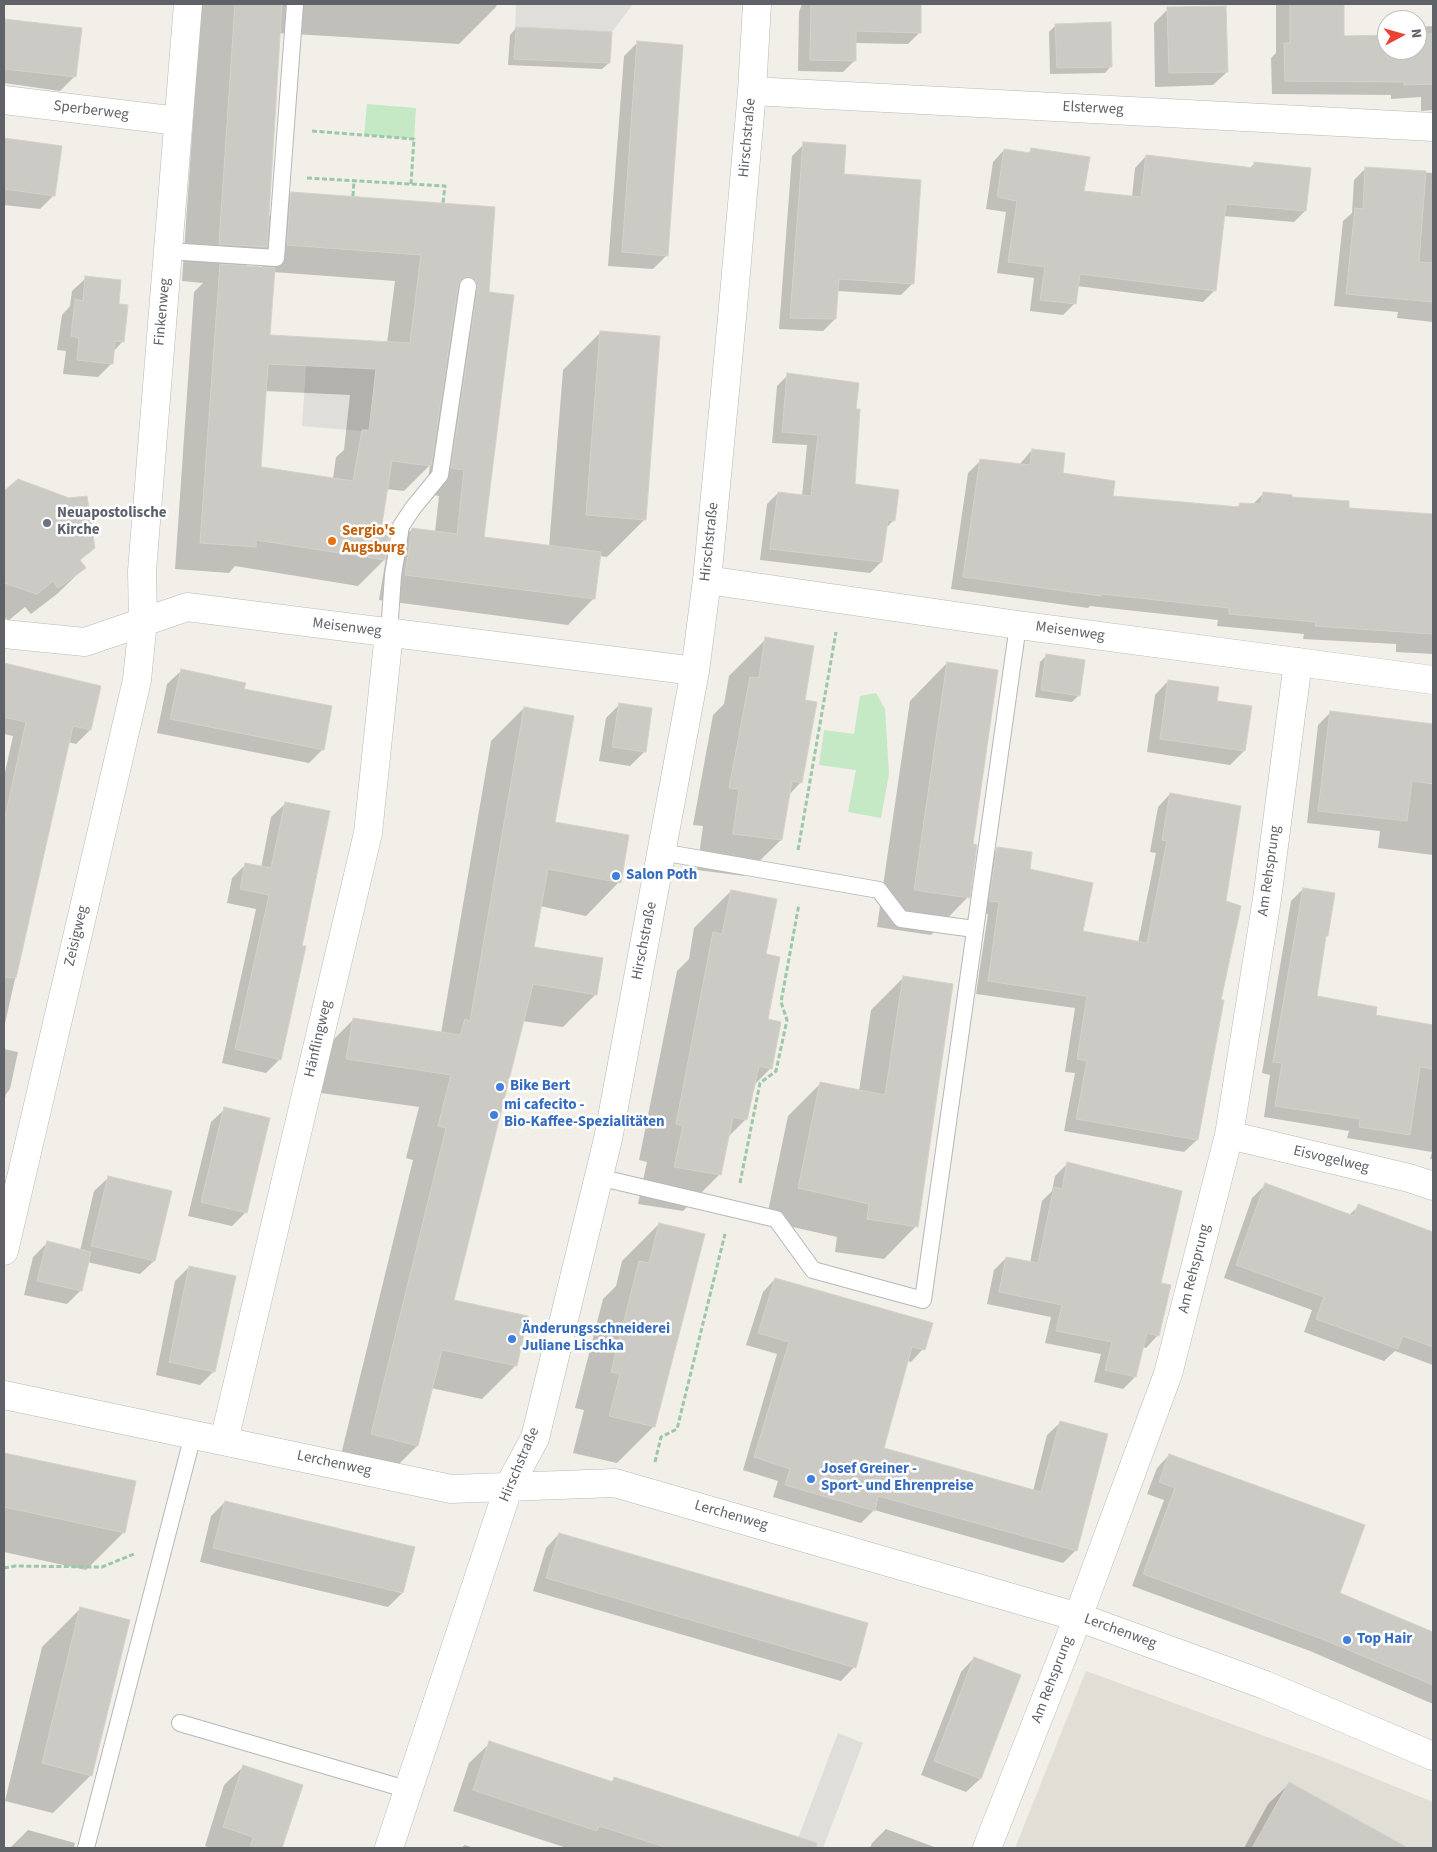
<!DOCTYPE html>
<html>
<head>
<meta charset="utf-8">
<style>
	body { margin:0 }
	#map { position:relative; width:1437px; height:1852px; overflow:hidden; background:#f1efe8; font-family:"Source Sans 3",sans-serif }
	canvas { display:block }
	.frame { position:absolute; inset:0; border:5px solid #5f6368; pointer-events:none }
	.north { position:absolute; left:1377px; top:10px; width:50px; height:50px; box-sizing:border-box; background:#fff; border:1px solid #bfc1c3; border-radius:50%; rotate:84deg; font-size:14px; font-weight:700; line-height:20px; text-align:center; color:#5f6368 }
	.north::after { content:''; display:block; margin:auto; width:18px; height:22px; background:#ea4335; clip-path:polygon(50% 0,100% 100%,50% 72%,0 100%) }
</style>
</head>
<body>
<div id="map">
<canvas width="1437" height="1852"></canvas>
<div class="frame"></div>
<div class="north">N</div>
</div>
<script>
const ctx = document.querySelector('canvas').getContext('2d');
ctx.lineJoin = 'round';
function fillPath(path, color) { ctx.fillStyle = color; ctx.fill(path, 'evenodd'); }
const shape = rows => new Path2D(rows.map(r => 'M' + r).join(''));
function trace(path, color, width, dash) { ctx.strokeStyle = color; ctx.lineWidth = width; ctx.lineCap = dash ? 'butt' : 'round'; ctx.setLineDash(dash || []); ctx.stroke(path); }
function drawText(font, color, halo, rows, align = 'center') {
  ctx.font = font + ' "Source Sans 3",sans-serif'; ctx.lineWidth = 5; ctx.setLineDash([]); ctx.textBaseline = 'middle'; ctx.strokeStyle = halo; ctx.fillStyle = color; for (const [text, x, y, turn = 0] of rows) {
    ctx.save(); ctx.translate(x, y); ctx.rotate((+turn || 0) * Math.PI / 180); ctx.textAlign = isNaN(turn) ? turn : align; if (halo) ctx.strokeText(text, 0, 0); ctx.fillText(text, 0, 0); ctx.restore();
  }
}
fillPath(shape([
	[516,4,633,4,612,32,610,63,514,59],
	[308,338,407,345,396,434,302,426],
	[838,1733,863,1743,823,1848,817,1848,797,1841]
]), '#e0deda');
fillPath(shape([
	[1086,1671,1325,1758,1433,1802,1433,1848,1015,1848]
]), '#e1ded6');
fillPath(shape([
	[367,104,416,108,414,139,364,135],
	[876,693,885,709,889,774,881,818,848,812,856,770,819,765,824,730,854,734,860,696]
]), '#c5e8c5');
fillPath(shape([
	[201,4,497,4,496,7,459,44,278,33,268,217,291,193,493,208,487,293,483,538,549,547,563,370,601,332,645,519,607,557,599,556,594,598,568,625,379,600,386,558,358,586,235,566,229,573,175,569,194,292,203,283,182,281],
	[263,249,262,268,245,267],
	[273,272,395,281,387,343,269,336],
	[265,391,350,395,344,450,336,457,333,479,260,468],
	[430,465,426,494,439,496,435,532,412,529,385,557,381,525,386,489,404,491],
	[802,4,920,4,920,32,908,44,855,43,855,60,843,72,798,71,799,12],
	[1276,4,1343,4,1343,37,1387,36,1387,50,1417,50,1417,27,1433,26,1433,110,1421,111,1421,97,1391,99,1391,95,1272,94,1271,58,1276,53],
	[1168,9,1227,72,1213,85,1155,87,1154,23],
	[4,19,80,29,74,77,60,91,4,83],
	[1056,25,1111,66,1105,73,1050,74,1049,32],
	[516,28,609,63,602,69,508,65,510,35],
	[637,43,667,255,653,269,608,266,624,56],
	[4,140,61,147,54,195,40,209,4,205],
	[804,144,843,175,913,283,901,295,837,291,835,319,823,331,779,329,792,156],
	[1004,150,1027,154,1031,150,1083,193,1132,197,1135,168,1146,156,1249,169,1255,163,1305,211,1294,222,1224,216,1215,290,1203,302,1077,286,1074,304,1063,315,1030,311,1034,278,997,273,1006,212,986,209,993,162],
	[1366,168,1433,173,1433,322,1397,318,1398,312,1334,306,1343,221,1352,213,1354,180],
	[86,278,118,305,122,342,113,352,112,363,98,377,63,374,66,351,57,350,62,315,70,306,72,291],
	[788,375,855,410,854,486,894,520,885,529,881,562,870,573,760,560,767,504,778,493,802,496,807,445,772,443,777,386],
	[1032,450,1061,474,1112,497,1236,508,1240,504,1252,505,1263,494,1348,510,1389,529,1433,530,1433,654,1396,652,1396,644,1303,639,1304,634,1217,626,1218,620,1090,606,1088,608,951,589,968,473,980,461,1019,465],
	[19,481,93,547,79,561,84,568,57,594,31,614,25,607,9,620,4,618,4,493],
	[766,639,804,701,801,782,788,796,781,840,744,876,697,870,703,826,693,825,713,715,724,704,729,676],
	[1047,655,1079,695,1072,702,1035,697,1040,662],
	[947,663,972,845,968,897,931,935,877,927,910,701],
	[6,665,99,687,90,730,76,744,68,742,4,1028,4,777,13,736,4,734,4,667],
	[181,671,243,690,323,749,309,763,157,733,167,684],
	[1168,681,1216,702,1244,751,1230,765,1147,752,1155,695],
	[619,705,644,752,630,766,599,761,606,718],
	[524,708,554,823,619,882,586,916,540,906,533,948,596,994,563,1027,522,1021,453,1301,526,1317,515,1366,482,1399,431,1388,417,1446,384,1479,338,1467,413,1160,406,1158,419,1107,314,1092,320,1053,353,1020,441,1033,491,741],
	[1330,713,1433,725,1433,855,1378,848,1380,831,1307,823,1318,725],
	[1170,794,1225,902,1219,1001,1222,1001,1197,1140,1184,1152,1064,1131,1075,1073,1065,1072,1075,1008,976,994,988,914,977,913,985,861,997,849,1028,870,1081,932,1138,943,1156,853,1150,852,1158,807],
	[285,804,301,947,280,1059,266,1073,222,1063,256,909,227,903,232,878,246,864,261,868,271,817],
	[1303,889,1327,936,1324,939,1316,997,1374,1016,1433,1025,1433,1159,1430,1159,1432,1152,1347,1138,1349,1131,1264,1117,1270,1075,1262,1073,1291,901],
	[731,891,764,955,771,1068,753,1086,746,1119,727,1138,720,1174,683,1211,638,1204,647,1162,639,1160,677,971,689,959,694,928],
	[904,977,916,1226,884,1259,835,1252,837,1237,766,1221,788,1116,821,1083,859,1091,871,1010],
	[4,1049,18,1052,10,1089,6,1094,4,1102],
	[225,1109,246,1212,232,1226,188,1216,211,1122],
	[1067,1164,1160,1284,1158,1335,1146,1348,1142,1347,1135,1377,1123,1389,1094,1382,1101,1354,1045,1343,1051,1317,987,1304,994,1270,1006,1258,1030,1263,1042,1201,1052,1191,1055,1176],
	[108,1178,154,1261,140,1274,87,1262,80,1291,67,1304,24,1295,33,1257,47,1243,80,1251,94,1191],
	[1265,1185,1349,1215,1359,1206,1433,1233,1433,1365,1395,1351,1384,1361,1304,1332,1312,1310,1224,1278,1252,1198],
	[659,1224,654,1426,617,1463,573,1453,584,1410,575,1408,603,1299,616,1286,622,1261],
	[189,1267,214,1371,200,1385,156,1375,175,1281],
	[775,1279,923,1349,911,1362,907,1361,882,1449,1033,1491,1047,1435,1060,1423,1076,1550,1063,1563,874,1510,861,1523,773,1497,778,1481,743,1470,777,1354,746,1345,763,1292],
	[4,1455,134,1482,124,1532,86,1570,4,1552],
	[1169,1455,1338,1593,1433,1634,1433,1704,1310,1651,1132,1586,1164,1500,1147,1494,1157,1468],
	[225,1502,402,1593,388,1607,200,1562,211,1516],
	[559,1534,854,1667,841,1681,533,1591,546,1548],
	[80,1609,91,1775,53,1813,5,1801,42,1647],
	[974,1658,980,1779,966,1792,921,1775,961,1672],
	[490,1743,610,1783,615,1778,781,1832,776,1848,567,1848,453,1811,469,1763],
	[243,1767,281,1848,283,1848,213,1848,205,1846,224,1785],
	[1289,1784,1405,1848,1244,1848,1268,1804],
	[886,1829,937,1848,870,1848,872,1843],
	[28,1830,75,1843,74,1848,10,1848],
	[465,1845,474,1848,461,1848]
]), '#0003');
const building = shape([
	[235,4,282,4,267,247,219,244,235,4],
	[811,4,921,4,921,33,856,31,856,61,810,60,811,4],
	[1290,4,1344,4,1344,36,1387,35,1387,50,1417,50,1417,34,1433,34,1433,84,1404,85,1404,82,1285,81,1284,43,1290,43,1290,4],
	[1226,6,1228,72,1169,73,1167,7,1226,6],
	[4,19,82,28,76,77,4,69,4,19],
	[1111,22,1112,67,1057,68,1055,24,1111,22],
	[516,27,612,32,610,63,514,59,516,27],
	[637,41,683,45,668,256,622,252,637,41],
	[4,138,62,146,55,196,4,189,4,138],
	[803,142,846,145,844,174,921,180,914,284,839,279,836,319,790,318,803,142],
	[1031,148,1090,157,1084,191,1141,197,1146,155,1254,168,1254,162,1311,168,1306,211,1226,204,1216,291,1080,274,1076,304,1040,300,1045,267,1008,262,1017,201,997,197,1004,149,1030,153,1031,148],
	[1365,167,1426,171,1419,262,1433,263,1433,302,1346,294,1355,208,1363,209,1365,167],
	[291,192,495,207,489,292,514,295,484,537,601,552,595,599,405,575,412,528,457,534,464,470,451,468,478,287,475,279,469,276,461,279,458,285,431,466,392,461,382,524,391,525,385,560,256,540,256,547,200,543,220,264,275,268,270,335,410,343,421,255,287,245,291,192],
	[268,364,376,369,369,430,362,430,353,481,261,467,268,364],
	[85,276,121,280,119,304,128,305,124,342,115,341,113,364,77,360,79,338,71,336,75,299,83,301,85,276],
	[600,331,660,336,646,520,586,515,600,331],
	[787,373,859,383,856,409,860,409,855,484,899,490,895,521,888,520,882,562,770,549,778,492,811,496,818,435,782,432,787,373],
	[1032,449,1065,453,1063,473,1115,481,1113,496,1239,507,1240,503,1261,504,1263,492,1292,495,1292,497,1349,501,1349,508,1433,514,1433,634,1315,626,1316,622,1229,614,1229,608,1102,594,1101,596,963,577,980,459,1030,465,1032,449],
	[18,479,69,498,87,496,95,548,80,560,86,568,58,588,53,581,37,594,4,583,4,491,18,479],
	[765,637,814,646,805,700,817,702,802,783,792,781,782,840,733,834,739,789,729,788,750,677,759,678,765,637],
	[1046,654,1085,660,1080,696,1041,690,1046,654],
	[947,662,998,670,973,844,977,845,970,898,914,890,947,662],
	[4,663,101,686,91,730,73,726,16,978,4,977,4,822,26,722,4,717,4,663],
	[181,669,246,683,244,689,332,706,324,750,170,719,181,669],
	[1168,680,1219,687,1217,701,1252,706,1245,751,1160,739,1168,680],
	[619,703,652,708,646,752,612,747,619,703],
	[524,707,574,716,555,822,629,835,621,883,548,869,534,947,603,958,597,995,533,984,454,1300,528,1316,517,1366,442,1350,418,1446,371,1434,446,1128,438,1126,451,1075,346,1059,353,1018,460,1035,465,1019,470,1021,524,707],
	[1330,711,1433,724,1433,784,1412,781,1407,821,1318,811,1330,711],
	[1170,793,1241,806,1226,901,1241,906,1221,1000,1224,1000,1198,1140,1076,1119,1087,1061,1077,1059,1087,996,988,981,999,902,989,901,997,847,1032,852,1030,869,1093,883,1083,931,1147,943,1167,841,1162,840,1170,793],
	[285,802,330,811,302,946,306,946,281,1060,235,1049,269,895,240,889,245,863,271,868,285,802],
	[1303,888,1335,893,1328,936,1326,936,1317,996,1377,1007,1376,1015,1433,1025,1433,1069,1420,1067,1410,1135,1359,1127,1360,1119,1275,1106,1282,1063,1273,1062,1303,888],
	[731,890,777,899,766,954,780,957,768,1019,781,1022,772,1069,759,1066,747,1120,733,1117,721,1175,674,1167,683,1126,676,1124,713,932,722,934,731,890],
	[903,976,953,984,918,1227,867,1219,869,1204,798,1188,820,1082,885,1095,903,976],
	[224,1107,270,1118,247,1213,201,1202,224,1107],
	[1067,1162,1182,1191,1161,1283,1171,1285,1159,1336,1147,1333,1136,1377,1105,1370,1112,1342,1056,1331,1062,1305,999,1292,1006,1257,1038,1263,1054,1187,1062,1189,1067,1162],
	[108,1176,172,1191,155,1261,91,1246,108,1176],
	[1265,1183,1354,1216,1358,1204,1433,1232,1433,1347,1403,1336,1398,1349,1316,1319,1324,1297,1236,1265,1265,1183],
	[659,1223,705,1234,655,1427,609,1416,620,1374,611,1372,639,1261,649,1263,659,1223],
	[47,1241,91,1252,82,1291,37,1281,47,1241],
	[189,1266,236,1276,215,1372,169,1362,189,1266],
	[775,1278,933,1323,925,1350,912,1347,884,1448,1041,1492,1060,1421,1108,1434,1077,1551,878,1496,875,1511,785,1485,790,1469,754,1457,789,1342,758,1333,775,1278],
	[4,1453,136,1481,125,1533,4,1507,4,1453],
	[1169,1454,1365,1525,1340,1593,1433,1632,1433,1685,1322,1639,1143,1574,1175,1488,1159,1482,1169,1454],
	[225,1501,415,1547,403,1593,213,1548,225,1501],
	[559,1533,868,1623,856,1668,546,1578,559,1533],
	[80,1607,130,1620,92,1776,42,1763,80,1607],
	[974,1657,1021,1675,981,1779,934,1761,974,1657],
	[489,1741,613,1782,614,1777,817,1843,816,1848,668,1848,599,1826,597,1831,473,1790,489,1741],
	[243,1765,303,1785,282,1848,250,1848,253,1837,223,1827,243,1765],
	[1289,1782,1408,1848,1252,1848,1289,1782]
]);
fillPath(building, '#cccac5');
trace(building, '#d6d1c6', 1);
const lane = shape([
	[168,251,276,258,295,4],
	[389,633,393,575,401,526,413,508,440,475,468,286],
	[661,852,879,890,901,919,974,929],
	[598,1177,776,1219,813,1270,923,1300,1018,625],
	[180,1723,409,1790],
	[86,1848,193,1435]
]);
const street = shape([
	[752,91,1433,127],
	[4,100,178,121],
	[707,580,1018,625,1433,680],
	[4,634,85,642,187,607,695,671],
	[1229,1135,1409,1178,1433,1186],
	[4,1251,137,680,143,621,142,571,188,4],
	[4,1395,451,1489,615,1483,1078,1617,1265,1685,1433,1756],
	[224,1441,368,833,389,633],
	[389,1848,509,1486,535,1438,608,1139,695,671,707,580,732,318,752,91,757,4],
	[987,1848,1078,1617,1168,1374,1229,1135,1267,899,1298,662]
]);
trace(lane, '#b5b8bc', 18);
trace(street, '#b5b8bc', 29);
trace(shape([
	[312,131,414,139,411,184],
	[307,178,445,186,443,203],
	[353,196,354,181],
	[798,850,836,632],
	[740,1183,760,1083,776,1071,787,1020,781,1002,799,904],
	[655,1462,661,1437,677,1429,725,1234],
	[4,1568,15,1566,102,1567,134,1554]
]), '#9cc7a9', 3, [5, 2.5]);
trace(lane, '#fff', 16);
trace(street, '#fff', 28);
for (const [x, y, r, color] of [
	[47,523,5,"#6b7280"],
	[332,541,5,"#e8710a"],
	[616,876,5,"#3f7fe0"],
	[500,1087,5,"#3f7fe0"],
	[494,1115,5,"#3f7fe0"],
	[512,1339,5,"#3f7fe0"],
	[811,1479,5,"#3f7fe0"],
	[1347,1640,5,"#3f7fe0"]
]) { const dot = new Path2D(); dot.arc(x, y, r, 0, 2 * Math.PI); ctx.fillStyle = color; ctx.fill(dot); trace(dot, '#fff', 2); }
drawText('15px', '#5f6368', '#fff', [
	["Elsterweg",1093,109,3],
	["Sperberweg",91,111,7],
	["Hirschstraße",748,138,-85],
	["Finkenweg",163,312,-85],
	["Hirschstraße",710,542,-84],
	["Meisenweg",347,628,7],
	["Meisenweg",1070,632,8],
	["Am Rehsprung",1270,871,-82],
	["Zeisigweg",77,936,-77],
	["Hirschstraße",645,941,-79],
	["Hänflingweg",319,1039,-77],
	["Eisvogelweg",1331,1160,13],
	["Am Rehsprung",1195,1269,-76],
	["Lerchenweg",334,1464,12],
	["Hirschstraße",520,1465,-67],
	["Lerchenweg",731,1516,16],
	["Lerchenweg",1120,1632,20],
	["Am Rehsprung",1053,1680,-69]
]);
drawText('bold 15px', '#5b616d', '#fff', [
	["Neuapostolische",57,514],
	["Kirche",57,531]
], 'left');
drawText('bold 15px', '#c56008', '#fff', [
	["Sergio's",342,532],
	["Augsburg",342,549]
], 'left');
drawText('bold 15px', '#366cbe', '#fff', [
	["Salon Poth",626,876],
	["Bike Bert",510,1087],
	["mi cafecito -",504,1106],
	["Bio-Kaffee-Spezialitäten",504,1123],
	["Änderungsschneiderei",522,1330],
	["Juliane Lischka",522,1347],
	["Josef Greiner -",821,1470],
	["Sport- und Ehrenpreise",821,1487],
	["Top Hair",1357,1640]
], 'left');
</script>
</body>
</html>
